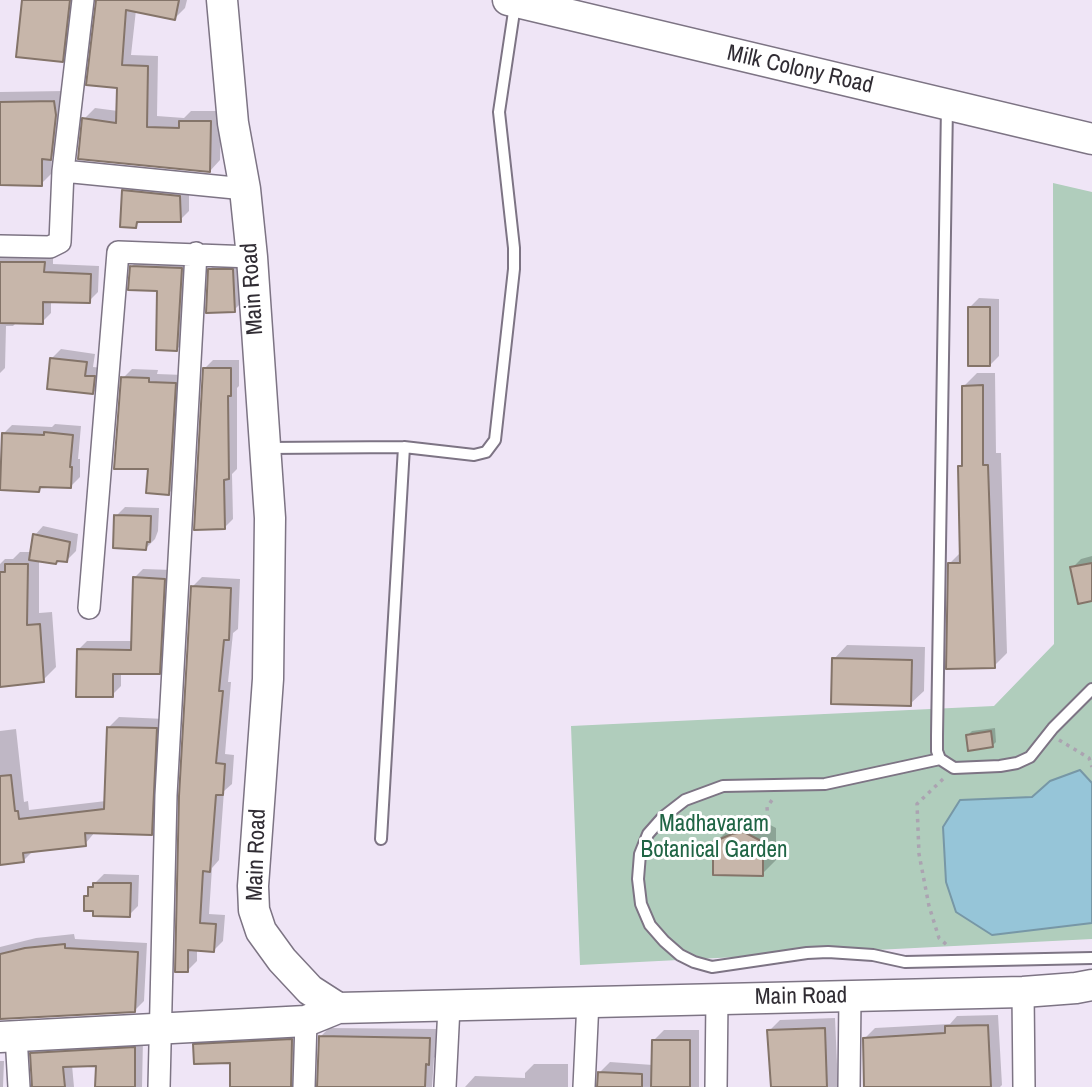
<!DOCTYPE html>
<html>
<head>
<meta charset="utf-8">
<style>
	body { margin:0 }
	canvas { display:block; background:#efe5f6 }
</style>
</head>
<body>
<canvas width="1092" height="1087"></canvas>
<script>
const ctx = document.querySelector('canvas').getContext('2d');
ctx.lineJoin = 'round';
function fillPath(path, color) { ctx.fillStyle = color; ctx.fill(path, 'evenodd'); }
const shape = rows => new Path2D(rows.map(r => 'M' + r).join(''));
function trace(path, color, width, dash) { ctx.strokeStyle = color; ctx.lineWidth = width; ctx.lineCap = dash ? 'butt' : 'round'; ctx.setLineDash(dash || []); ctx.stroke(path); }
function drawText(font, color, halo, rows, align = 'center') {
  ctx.font = font + ' "Archivo Narrow",sans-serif'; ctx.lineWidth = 6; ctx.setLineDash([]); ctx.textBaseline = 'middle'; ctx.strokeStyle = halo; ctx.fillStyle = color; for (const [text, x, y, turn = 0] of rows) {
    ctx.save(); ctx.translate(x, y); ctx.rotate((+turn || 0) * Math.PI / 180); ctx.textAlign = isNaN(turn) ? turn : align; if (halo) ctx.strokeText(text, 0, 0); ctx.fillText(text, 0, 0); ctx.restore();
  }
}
fillPath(shape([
	[1053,183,1092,192,1092,939,580,965,571,726,994,706,1054,644]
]), '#b0cdbc');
const water = shape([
	[1080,770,1092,783,1092,923,992,935,956,912,946,882,943,827,960,800,1032,797,1050,781,1080,770]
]);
fillPath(water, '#96c5d8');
trace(water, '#7797a6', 2);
fillPath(shape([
	[24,0,79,0,73,49,62,60],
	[98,0,187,0,185,8,174,19,136,10,131,55,158,56,157,116,184,118,191,111,221,111,220,160,210,171,84,119,95,108,118,111,119,87],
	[64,91,61,148,52,157,51,174,41,184,0,181,0,92],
	[133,182,189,187,189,211,180,220,142,220,135,226,124,191],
	[0,252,53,254,53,264,99,266,98,292,89,301,51,300,51,313,42,322,18,321,13,326,6,326,5,368,0,373],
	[140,258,189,260,185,341,177,349,159,290,132,266],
	[219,260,242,261,243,301,234,310,210,269],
	[979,298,999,299,999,356,990,365,970,307],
	[61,349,95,354,93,367,103,368,102,384,93,393,52,358],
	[213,360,239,360,239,386,237,388,237,469,232,474,233,519,224,528,204,369],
	[132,369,158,370,157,374,184,375,178,484,169,493,149,467,123,378],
	[977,373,995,373,996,453,1001,453,1007,653,994,666,949,564,962,551,960,467,964,463,964,386],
	[55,424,81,426,78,459,80,459,80,477,71,486,44,485,39,490,3,434,12,425,52,427],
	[125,507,159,508,158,531,155,539,146,548,116,516],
	[43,526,78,534,76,551,67,560,39,560,39,613,52,612,56,667,43,680,0,685,0,564,5,559,13,559,20,552,32,552,35,535],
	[1092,556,1092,600,1072,568,1081,559],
	[143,569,173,570,168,663,159,672,121,672,121,686,112,695,78,650,87,641,133,641,134,578],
	[202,577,240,579,238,629,233,633,228,682,231,682,225,754,234,755,232,784,224,791,219,860,212,868,209,914,225,915,223,941,214,950,197,949,197,961,187,971,192,587],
	[847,645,925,647,924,691,910,704,834,659],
	[119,717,166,719,161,823,151,833,95,832,85,844,34,850,24,860,0,855,0,731,16,729,24,802,28,801,29,810,106,801,109,727],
	[995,728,996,742,992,746,968,735,972,731],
	[759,819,776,828,776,860,762,874,715,843,729,829,747,821],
	[104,874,139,875,138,906,129,915,95,909,86,897,90,892,90,888],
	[74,934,75,939,147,943,144,1001,134,1011,0,1016,0,947,36,938],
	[998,1015,1002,1085,1000,1087,866,1087,864,1039,875,1028,950,1024,957,1016],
	[835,1018,838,1087,772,1087,769,1031,780,1020],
	[329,1028,438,1029,438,1054,434,1058,432,1087,319,1087,320,1037],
	[301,1030,295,1087,232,1087,232,1061,195,1045,205,1035],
	[664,1030,699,1030,699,1087,599,1087,600,1072,610,1062,653,1065,654,1040],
	[143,1039,142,1087,97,1087,97,1064,72,1065,74,1087,34,1087,32,1054,41,1045],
	[0,1061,4,1061,3,1087,0,1087],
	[534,1064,568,1064,568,1087,465,1087,475,1076,525,1078,525,1073]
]), '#0003');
const building = shape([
	[22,0,70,0,63,62,16,57,22,0],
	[96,0,179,0,175,20,126,10,122,65,148,66,147,127,179,128,179,121,211,121,210,172,78,159,82,118,116,123,117,88,86,85,96,0],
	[54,101,56,115,51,160,42,159,42,186,0,185,0,102,54,101],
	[122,190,180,196,181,222,137,222,136,228,120,227,122,190],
	[0,262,45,262,44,272,91,274,90,303,43,302,43,324,0,323,0,262],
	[130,266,182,268,177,351,156,350,157,291,128,290,130,266],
	[208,269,233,269,235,312,206,313,208,269],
	[968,307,990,307,990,366,968,366,968,307],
	[50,358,87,362,85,376,95,376,93,394,47,389,50,358],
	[203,368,231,368,231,396,228,396,229,479,224,480,225,529,194,530,203,368],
	[121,377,149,378,149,382,176,383,169,495,146,493,148,469,114,469,121,377],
	[983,385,983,465,988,465,995,668,946,669,948,563,960,563,958,466,962,466,962,386,983,385],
	[44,432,73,435,70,467,72,467,71,488,40,487,39,492,0,490,2,433,44,435,44,432],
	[114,515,151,516,150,542,147,542,146,550,113,548,114,515],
	[33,534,70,542,67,562,57,561,56,564,29,560,33,534],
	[1092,563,1092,601,1078,604,1070,567,1092,563],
	[5,564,28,564,27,625,40,624,44,682,0,687,0,572,5,572,5,564],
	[133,577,165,579,160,674,113,674,113,697,76,697,77,649,131,650,133,577],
	[191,586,231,588,229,640,224,640,219,691,223,691,216,763,225,764,223,795,216,795,210,872,203,871,200,923,216,924,214,952,188,950,188,972,175,972,179,796,191,586],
	[832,658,912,660,911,706,831,704,832,658],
	[107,727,157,728,152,835,85,833,86,846,23,853,24,862,0,865,0,776,11,775,15,811,18,811,19,819,104,809,107,727],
	[991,731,993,747,968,751,966,735,991,731],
	[744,832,763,842,763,876,713,875,713,842,732,834,744,832],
	[93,883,131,883,130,917,93,916,93,911,84,911,84,896,88,896,88,887,93,887,93,883],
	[65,944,65,948,138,952,135,1012,0,1019,0,954,25,948,65,944],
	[988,1025,991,1087,864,1087,863,1038,945,1033,945,1026,988,1025],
	[825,1028,827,1087,771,1087,767,1030,825,1028],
	[319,1036,430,1038,429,1065,426,1064,425,1087,317,1087,319,1036],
	[292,1039,291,1087,230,1087,230,1063,194,1064,193,1044,292,1039],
	[652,1040,690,1040,690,1087,651,1087,652,1040],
	[135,1047,135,1087,95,1087,96,1066,63,1067,65,1087,32,1087,30,1053,135,1047],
	[598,1072,642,1074,642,1087,597,1087,598,1072]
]);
fillPath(building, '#c7b6aa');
trace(building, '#847469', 2);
const lane = shape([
	[947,106,937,735,937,751,940,759,954,768,1000,766,1017,763,1030,757,1053,728,1092,689],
	[404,447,474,455,486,452,495,440,514,269,514,248,499,112,515,5],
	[267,448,404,447,381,839],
	[940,759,825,784,723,786,685,800,663,817,648,834,640,854,638,879,641,904,650,925,664,941,680,955,694,962,712,967,807,953,828,952,873,955,905,962,1092,958]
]);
const street = shape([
	[63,171,245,189],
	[0,246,50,247,60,242,63,171,83,0],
	[89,608,118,252,252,257],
	[1023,992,1024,1087],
	[16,1036,19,1087],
	[159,1087,166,795,196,253],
	[304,1087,306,1021],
	[445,1087,449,1007],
	[584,1087,588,1001],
	[716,1087,717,999],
	[849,1087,850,997]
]);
const secondary = shape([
	[222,0,233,123,245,189,252,257,270,518,268,679,253,886,254,910,261,931,282,960,310,990,338,1008,1023,992,1076,988,1092,985],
	[508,0,1092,139],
	[0,1037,306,1021,338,1008]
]);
trace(lane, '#7d7484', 14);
trace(street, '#7d7484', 24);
trace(secondary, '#7d7484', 33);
trace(shape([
	[1059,740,1089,758,1092,767],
	[943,779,917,804,919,854,929,906,939,938,948,946],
	[760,834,768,819,767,807,772,800]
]), '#aba3b1', 3.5, [3.5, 5]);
trace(lane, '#fff', 10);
trace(street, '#fff', 21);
trace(secondary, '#fff', 30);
drawText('23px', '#302c33', '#fff', [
	["Milk Colony Road",800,70,13],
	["Main Road",253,289,-94],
	["Main Road",257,855,-88],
	["Main Road",801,997,-1]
]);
drawText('23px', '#206545', '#fff', [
	["Madhavaram",714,825],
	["Botanical Garden",714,851]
]);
</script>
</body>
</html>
